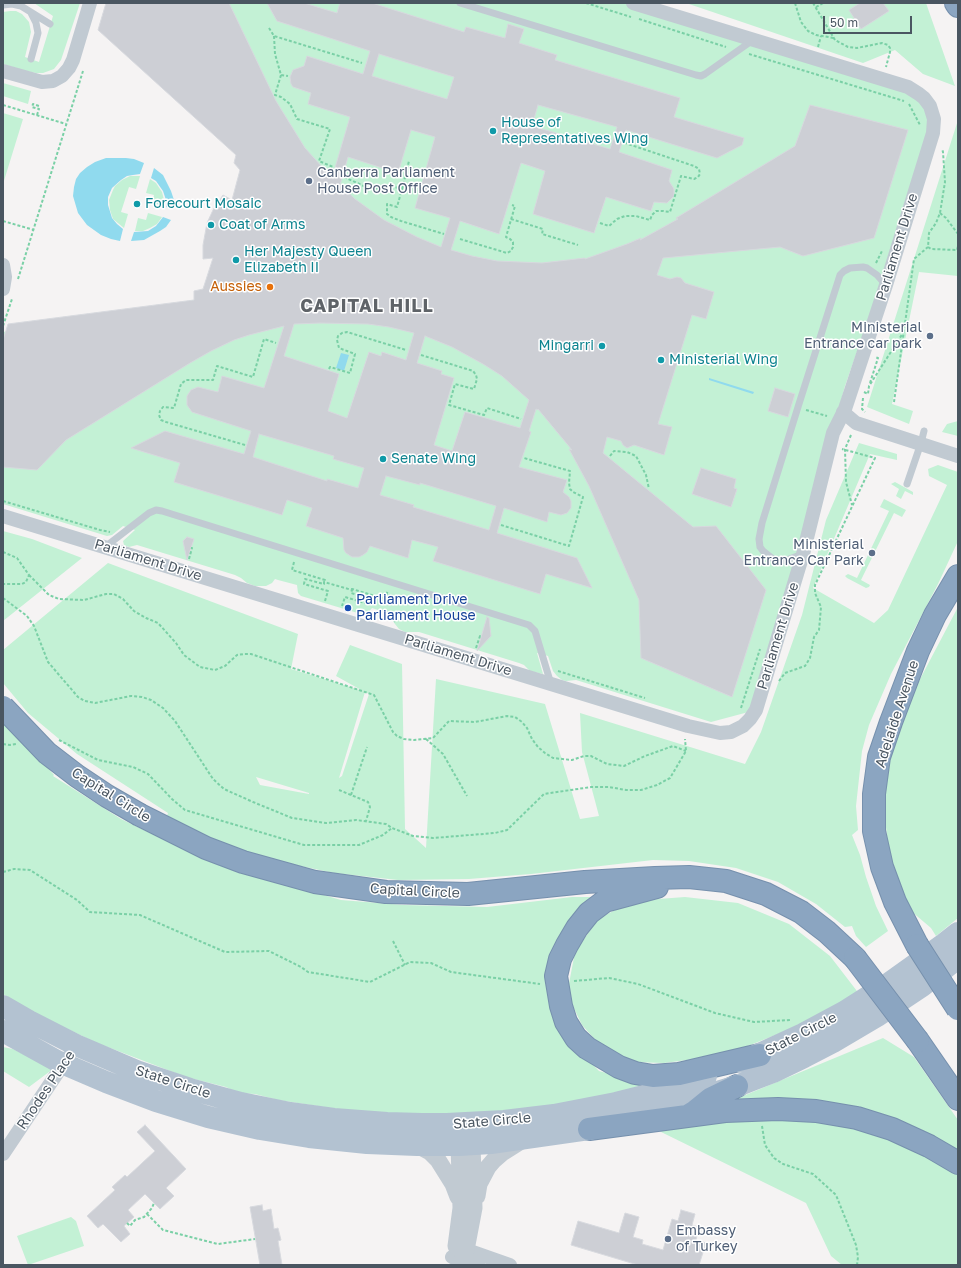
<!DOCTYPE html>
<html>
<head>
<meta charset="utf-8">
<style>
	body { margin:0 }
	#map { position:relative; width:961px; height:1268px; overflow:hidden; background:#f5f3f3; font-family:"Golos Text",sans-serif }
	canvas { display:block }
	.frame { position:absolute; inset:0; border:4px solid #4a5661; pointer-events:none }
	.scale { position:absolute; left:823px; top:16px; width:89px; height:18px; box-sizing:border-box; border:2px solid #4a5661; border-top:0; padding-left:5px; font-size:12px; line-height:14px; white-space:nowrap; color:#4a5661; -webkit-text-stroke:3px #fff; paint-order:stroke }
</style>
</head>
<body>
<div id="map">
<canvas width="961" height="1268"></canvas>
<div class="frame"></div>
<div class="scale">50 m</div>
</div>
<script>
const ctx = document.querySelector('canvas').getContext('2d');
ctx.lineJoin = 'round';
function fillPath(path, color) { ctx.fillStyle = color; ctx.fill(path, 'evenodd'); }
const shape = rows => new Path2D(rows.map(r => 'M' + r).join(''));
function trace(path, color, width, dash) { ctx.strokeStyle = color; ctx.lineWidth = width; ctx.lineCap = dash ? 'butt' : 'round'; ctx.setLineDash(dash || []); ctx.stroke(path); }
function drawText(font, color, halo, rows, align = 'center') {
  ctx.font = font + ' "Golos Text",sans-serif'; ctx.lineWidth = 3; ctx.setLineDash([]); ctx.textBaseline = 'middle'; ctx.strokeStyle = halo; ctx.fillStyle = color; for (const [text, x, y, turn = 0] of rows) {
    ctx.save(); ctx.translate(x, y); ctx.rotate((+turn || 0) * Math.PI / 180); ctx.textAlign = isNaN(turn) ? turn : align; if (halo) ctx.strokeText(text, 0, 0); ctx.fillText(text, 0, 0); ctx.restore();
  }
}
fillPath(shape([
	[34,3,80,3,61,60,54,69,43,73,36,73,26,71,3,64,3,12,10,11,16,11,22,14,29,22,31,32,25,57,39,62,53,16],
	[110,3,633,3,919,94,933,133,845,386,756,710,711,722,576,680,566,681,562,680,557,676,553,671,548,656,537,653,543,674,530,671,524,665,519,663,419,632,405,632,399,629,395,624,393,621,393,615,372,608,367,614,361,614,301,596,298,593,297,585,278,580,275,579,272,583,266,586,255,586,247,583,241,578,235,575,137,545,129,547,124,545,123,541,135,530,123,526,112,535,107,536,3,504,3,332,212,297,252,169],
	[686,3,926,3,955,86,923,74,895,50,863,63],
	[3,83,31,91,28,104,3,96],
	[3,113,23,119,3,184],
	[958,120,958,276,919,272,892,404,913,411,909,424,867,407],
	[130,176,140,176,136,189,129,187,121,212,128,214,124,228,113,219,110,210,109,200,113,190,115,186,122,180],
	[150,179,156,183,162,192,164,200,165,206,152,203,154,195,146,193],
	[148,213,162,217,157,224,150,228,143,231,135,231,138,218,146,220],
	[958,421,958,436,942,432,947,424],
	[859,443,897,454,897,460,870,454,813,588,874,623,888,610,947,485,929,476,928,469,938,465,958,472,958,541,938,584,891,674,869,725,862,751,856,806,858,830,852,835,860,855,866,877,876,906,888,931,866,947,856,936,852,926,845,927,816,904,778,882,736,868,689,861,653,860,531,874,469,879,398,880,334,873,276,861,244,851,200,835,166,819,168,813,77,754,28,713,3,683,3,650,108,563,298,634,291,669,363,691,336,676,350,645,402,664,405,829,426,848,436,679,545,704,580,819,599,816,582,752,580,713,745,764,761,732,802,615,826,520],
	[365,692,369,694,342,776,339,778],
	[256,777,309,793,309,794,260,785],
	[895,482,913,492,913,495,905,491,901,499,896,496,899,489,891,484],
	[884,499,906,510,902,517,894,513,861,580,870,585,869,587,866,588,847,578,845,576,848,574,857,578,889,511,880,507],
	[3,531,32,539,82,558,3,621],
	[958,607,958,918,936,936,931,928,911,911,897,880,888,847,885,817,886,780,893,745,904,714,918,683],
	[3,717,54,775,53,776,121,819,184,849,265,878,341,900,404,905,487,907,572,897,598,897,555,951,549,1000,561,1032,599,1071,646,1084,607,1096,545,1107,426,1118,344,1110,278,1100,255,1094,238,1093,226,1087,186,1077,97,1043,36,1014,3,994],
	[685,897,738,903,789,924,830,956,860,995,783,1032,725,1055,664,1063,633,1062,600,1045,582,1025,567,994,575,952,598,919,632,901],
	[883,1038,914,1057,958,1120,958,1265,842,1265,831,1256,806,1203,657,1130,731,1101],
	[3,1047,13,1049,53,1069,29,1087,3,1071],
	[71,1217,76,1221,84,1246,28,1265,17,1236]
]), '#c3f1d5');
fillPath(shape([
	[106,158,126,158,134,159,144,163,140,174,133,175,127,176,121,180,112,188,108,197,108,205,112,218,117,224,123,229,120,241,111,239,101,235,87,225,78,213,73,196,74,187,76,179,80,173,87,167,95,162],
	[154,168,163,175,171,191,174,200,174,209,166,207,166,200,163,191,156,181,151,178],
	[163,217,171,220,166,227,160,231,144,240,131,241,134,232,148,231,156,226],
	[341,353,349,355,344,371,336,368],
	[709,378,754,392,753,394,709,380]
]), '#90daee');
const building = shape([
	[106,3,229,3,276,101,305,148,332,178,350,117,308,104,311,93,293,87,291,84,290,77,293,70,304,66,307,56,363,74,370,51,277,21,267,3,304,3,337,13,340,3,372,3,464,32,466,27,505,38,508,24,524,29,519,43,557,55,555,60,680,98,674,117,744,138,742,145,717,158,626,130,619,152,672,170,669,181,674,189,674,196,667,203,654,202,651,211,606,197,594,233,533,214,545,171,521,163,499,234,460,221,451,250,472,256,497,261,542,263,585,258,585,259,627,244,641,238,640,240,678,219,676,218,795,146,810,105,908,130,874,238,803,256,780,247,663,258,657,275,670,279,677,277,681,278,685,283,714,292,706,319,692,315,668,392,658,424,672,427,664,455,634,445,627,448,623,445,621,441,607,437,603,453,693,527,716,526,766,590,732,697,641,658,639,600,589,486,569,449,572,450,538,409,538,410,536,409,529,431,531,432,519,467,567,480,563,492,569,497,571,501,571,508,567,513,561,515,549,512,547,522,504,508,497,533,577,558,592,588,546,574,540,594,433,561,438,547,412,540,408,558,370,546,367,552,363,555,359,557,352,557,346,553,344,550,343,538,306,526,312,508,287,500,282,515,174,482,180,463,131,448,165,431,244,454,251,431,192,412,187,405,187,396,191,390,198,387,218,392,222,376,264,388,284,326,249,335,234,340,211,351,190,363,66,440,37,470,3,467,3,340,8,324,194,300,194,291,203,289,213,258,203,259,203,245,207,223,213,210,223,195,232,200,240,170,234,163,236,155,98,30,106,3],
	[379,54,454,77,447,99,372,76,379,54],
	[538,105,617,127,610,149,532,126,538,105],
	[411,130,435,137,415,208,450,218,441,247,417,237,384,220,355,199,340,185,348,157,398,173,411,130],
	[320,323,368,324,389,327,414,333,406,360,382,352,381,356,369,352,347,418,328,411,339,374,284,356,294,324,320,323],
	[425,336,452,347,483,364,502,376,529,400,520,428,465,412,452,451,434,445,454,378,441,374,442,371,417,363,425,336],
	[259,434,334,456,333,459,364,468,358,488,327,479,327,481,253,457,259,434],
	[386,476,420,485,420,483,496,506,489,530,413,507,414,505,380,495,386,476],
	[860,3,883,3,889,11,861,29,849,10,860,3],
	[775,388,795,394,788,417,768,411,775,388],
	[701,468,736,479,734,488,737,489,731,507,692,494,701,468],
	[187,537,194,539,187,560,183,541,187,537],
	[487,617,489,618,491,636,477,651,487,617],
	[145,1125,186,1169,166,1188,174,1196,160,1209,145,1194,128,1210,134,1217,124,1226,130,1234,121,1242,103,1224,98,1228,87,1216,115,1190,112,1187,125,1175,127,1177,155,1151,137,1132,145,1125],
	[262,1205,263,1211,271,1209,274,1229,278,1228,281,1240,278,1241,282,1265,260,1265,250,1207,262,1205],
	[681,1210,695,1214,692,1225,699,1227,696,1240,706,1243,699,1265,638,1265,571,1245,578,1221,619,1233,625,1213,639,1217,633,1237,643,1240,642,1244,663,1250,672,1219,678,1221,681,1210]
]);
fillPath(building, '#cdcfd5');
trace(building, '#d7d9de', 1);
const motorway = shape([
	[956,3,958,6],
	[140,815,206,848,243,862,315,882,386,892,468,894,585,882,655,878,689,877,726,881,766,894,801,912,827,932,855,958],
	[657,887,605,901,589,913,577,928,567,945,560,959,556,976,561,1006,566,1022,576,1038,587,1048,619,1067,635,1073,653,1076,679,1074,760,1055],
	[917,945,895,902,882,867,874,831,874,794,879,757,891,722,918,651,935,615,958,576],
	[918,1041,958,1099],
	[689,1115,694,1112,710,1099,737,1086],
	[589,1129,725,1111,778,1109,816,1111,857,1118,892,1129,929,1146,958,1163]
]);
trace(motorway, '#7690ad', 24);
trace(shape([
	[586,3,631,17],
	[795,3,801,22,808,31,816,35,834,38],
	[813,3,835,40,848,47,857,48,882,43,888,45,890,48,890,52,886,67],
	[816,7,823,3],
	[639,19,726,47],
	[269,28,274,36,362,63],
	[274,36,275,54,281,75,288,76],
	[818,47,821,36],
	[749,54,904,101],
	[281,75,275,95,281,97,290,104,297,119,330,129,319,161,333,167],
	[909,104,920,125],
	[3,105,66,124],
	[37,115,39,109,32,107,33,104,39,106],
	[344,177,368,188,376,189,387,185,402,189,397,207,387,204,387,214,391,217,401,221,444,234],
	[402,189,409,161],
	[940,213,946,218,958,234],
	[511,219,543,229,542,234,578,245],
	[3,221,34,230],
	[600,223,609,226,617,219,625,216,636,216,650,220,652,215,656,211,663,211,670,212,681,176,694,179,698,177,700,174,699,169,694,166,622,142],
	[460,239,497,250,507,253,511,251,513,247,513,242,510,239,506,237,515,206,512,205],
	[928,247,931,249,957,250,958,246],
	[876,263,882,251],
	[18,279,83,71],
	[3,326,12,299],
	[421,355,470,370,473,371,476,375,477,379,474,389,455,384,449,405,484,415,487,408,521,419],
	[329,369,330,367,350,373,355,354,339,348,337,340,338,336,342,333,347,332,406,350],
	[870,383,878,358,875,357],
	[864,392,868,394,869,386,903,333],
	[863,398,862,409,865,412],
	[894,402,914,259,928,247,929,233,936,223,940,213,945,182,943,152,942,149],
	[806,410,827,416],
	[851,435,845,449,846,482,852,505],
	[245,445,166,422,161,420,159,415,160,411,163,407,174,408,181,384,186,380,213,380,217,366,253,377,264,339,276,343],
	[610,456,614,451,627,452,636,456,646,475,649,489],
	[3,501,100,530,110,532],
	[501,525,569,546,583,497,573,492,570,489,569,483,570,471,524,458],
	[3,552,17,558,29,575,26,582,22,584,3,584],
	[189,559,192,548,191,548],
	[294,562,292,570,325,580,324,582],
	[29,575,49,595,59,599,84,600,106,594,114,594,123,599,134,611,146,618,158,623,176,643,184,655,200,667,215,670,225,666,237,655,244,654,251,654,374,695,393,732,397,736,404,739,414,740,433,738,449,721,475,722,507,716,515,717,522,722,527,728,532,739,538,747,545,753,553,758,572,760,584,756,591,756,607,764,624,766,645,756,673,746,686,751],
	[352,590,352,589,385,599,388,590],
	[3,598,27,616,34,626,48,662,78,697,85,701,95,703,131,696,142,697,151,700,163,708,175,721,213,779,224,789,253,802,292,818,326,823,356,820,386,824,392,828,413,836,433,838,495,833,507,830,544,794,591,787,609,787,626,790,641,790,657,785,670,778,686,751,685,739],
	[325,601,328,591,304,584,305,579,324,584,324,582,352,590,351,593,369,598,368,604,345,597,342,606],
	[364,613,369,613,393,620,396,622],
	[476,648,480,636,481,637],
	[558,671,645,698],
	[779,681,785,673,805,666,810,658,814,637,819,630,821,607,815,593,815,585,875,458,842,449],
	[741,708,760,649],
	[426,739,443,754,467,796],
	[59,740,98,760,133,767,148,774,172,799,185,810,304,845,359,845,383,835,392,828],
	[3,744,10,745,16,744],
	[339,790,368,802,370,807,366,821],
	[351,795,367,747],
	[3,872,14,869,30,870,77,900,90,912,140,915,225,952,269,951,301,967,308,972,370,982,410,962,431,963,451,972,540,984],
	[393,941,405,965],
	[574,981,609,978,638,984,715,1013,754,1022,791,1020],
	[762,1126,765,1145,774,1158,783,1164,813,1174,836,1195,856,1245,858,1257,857,1265],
	[147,1214,163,1230,218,1244,255,1239],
	[127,1223,130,1226,135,1220,144,1217,152,1208,154,1203]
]), '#7ad0a6', 2, [3, 2]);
trace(shape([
	[460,3,696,75,701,76,705,74,753,40],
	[3,5,12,4,21,6,50,24],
	[31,59,38,33,36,23,31,13],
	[907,484,921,443,924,431],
	[105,547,149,513,156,510,162,511,529,625,535,631,551,684],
	[803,554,784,561,773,559,763,551,760,547,759,539,762,523,798,407,840,275,844,271,850,268,863,267,867,268,877,275,886,285]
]), '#c1cad2', 7);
trace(shape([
	[3,71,42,82,53,81,62,76,69,68,73,60,90,3],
	[3,265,5,277,3,289],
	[843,412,856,423,958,456],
	[3,516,688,726,720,733,731,732,743,726,750,719,756,710,803,554,833,433,845,409,886,285,933,133,934,119,930,106,924,98,919,94,908,87,633,3],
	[3,1154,68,1057],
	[456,1246,510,1265],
	[452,1257,478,1265]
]), '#c1cad2', 14);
trace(shape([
	[417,1145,430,1152,438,1160,453,1184,458,1197],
	[477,1196,479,1184,488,1167,494,1160,502,1153,521,1141],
	[456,1246,461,1208,459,1145],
	[460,1265,466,1250,474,1208,472,1144]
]), '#c1cad2', 17);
trace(shape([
	[3,1006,29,1021,76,1045,139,1072,190,1089,241,1103,290,1113,334,1119,387,1123,422,1124,447,1124,504,1121,554,1115,616,1103,652,1094,706,1076],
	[3,1031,57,1061,106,1082,156,1101,208,1117,260,1129,309,1137,367,1143,417,1145,459,1145,491,1143,589,1129,632,1118,737,1086,752,1080,773,1072,804,1057,833,1042,877,1016,922,986,958,958],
	[742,1062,803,1034,844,1012,888,984,944,944,958,933]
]), '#b3c2d1', 22);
trace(motorway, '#8ba5c1', 22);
const motorwayBridge = shape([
	[3,707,47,753,77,776,107,796,140,815],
	[917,945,958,1009],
	[855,958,918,1041]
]);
trace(motorwayBridge, '#7690ad', 24, []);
trace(motorwayBridge, '#8ba5c1', 22);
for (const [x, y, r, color] of [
	[493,131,4,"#0f9aa8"],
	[309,181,4,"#5c6f8a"],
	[137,204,4,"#0f9aa8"],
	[211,225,4,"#0f9aa8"],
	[236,260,4,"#0f9aa8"],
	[270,287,4,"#e8710a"],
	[930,336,4,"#5c6f8a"],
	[602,346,4,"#0f9aa8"],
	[661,360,4,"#0f9aa8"],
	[383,459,4,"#0f9aa8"],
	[872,553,4,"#5c6f8a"],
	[348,608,4,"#1a4fb4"],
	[668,1239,4,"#5c6f8a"]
]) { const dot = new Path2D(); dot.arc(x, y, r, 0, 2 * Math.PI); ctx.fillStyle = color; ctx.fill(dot); trace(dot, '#fff', 1.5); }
drawText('14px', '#0d838f', '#fff', [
	["House of",501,123],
	["Representatives Wing",501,139],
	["Forecourt Mosaic",145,204],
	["Coat of Arms",219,225],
	["Her Majesty Queen",244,252],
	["Elizabeth II",244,268],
	["Mingarri",594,346,"right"],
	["Ministerial Wing",669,360],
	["Senate Wing",391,459]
], 'left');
drawText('14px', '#4e5e75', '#fff', [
	["Canberra Parliament",317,173],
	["House Post Office",317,189],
	["Ministerial",922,328,"right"],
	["Entrance car park",922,344,"right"],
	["Ministerial",864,545,"right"],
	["Entrance Car Park",864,561,"right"],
	["Embassy",676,1231],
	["of Turkey",676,1247]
], 'left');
drawText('14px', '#4a5661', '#fff', [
	["Parliament Drive",897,247,-73],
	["Parliament Drive",148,560,17],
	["Parliament Drive",778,636,-73],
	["Parliament Drive",458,655,17],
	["Adelaide Avenue",897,714,-72],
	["Capital Circle",111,795,32],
	["Capital Circle",415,891,3],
	["State Circle",801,1034,-27],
	["State Circle",173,1082,18],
	["Rhodes Place",46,1090,-56],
	["State Circle",492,1121,-5]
]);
drawText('14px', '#c56008', '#fff', [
	["Aussies",262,287]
], 'right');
drawText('14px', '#164399', '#fff', [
	["Parliament Drive",356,600],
	["Parliament House",356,616]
], 'left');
ctx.letterSpacing = '1px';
drawText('bold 18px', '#5f6368', '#fff', [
	["CAPITAL HILL",367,306]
]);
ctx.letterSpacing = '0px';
</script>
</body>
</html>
